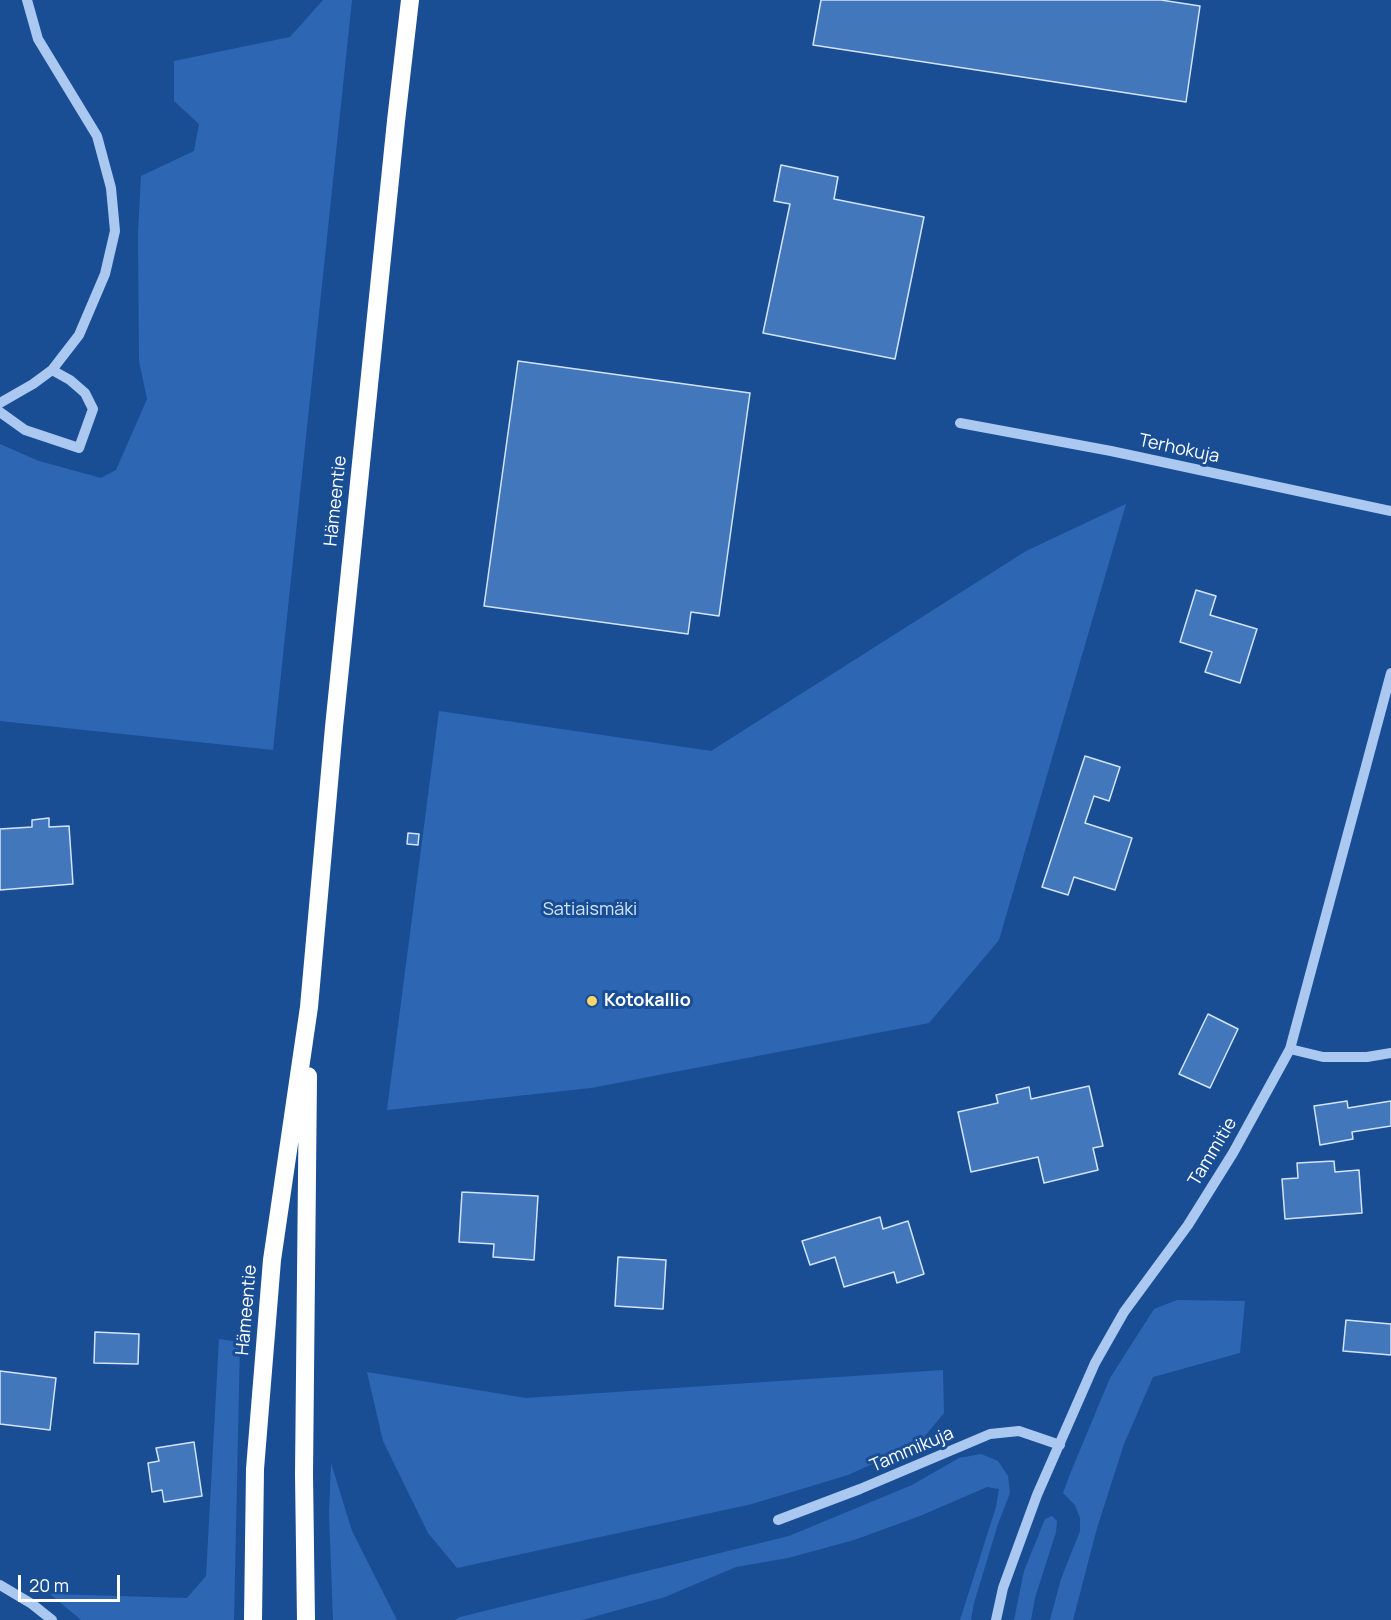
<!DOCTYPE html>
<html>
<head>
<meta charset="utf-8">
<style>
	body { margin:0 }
	#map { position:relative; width:1391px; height:1620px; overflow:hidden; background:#194e95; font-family:Manrope,sans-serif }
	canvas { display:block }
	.scale { position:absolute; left:18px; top:1575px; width:102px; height:27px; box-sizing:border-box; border:3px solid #fff; border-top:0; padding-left:8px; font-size:18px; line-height:21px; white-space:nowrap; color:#fff; -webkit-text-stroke:4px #194e95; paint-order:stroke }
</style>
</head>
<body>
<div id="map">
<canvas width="1391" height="1620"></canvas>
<div class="scale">20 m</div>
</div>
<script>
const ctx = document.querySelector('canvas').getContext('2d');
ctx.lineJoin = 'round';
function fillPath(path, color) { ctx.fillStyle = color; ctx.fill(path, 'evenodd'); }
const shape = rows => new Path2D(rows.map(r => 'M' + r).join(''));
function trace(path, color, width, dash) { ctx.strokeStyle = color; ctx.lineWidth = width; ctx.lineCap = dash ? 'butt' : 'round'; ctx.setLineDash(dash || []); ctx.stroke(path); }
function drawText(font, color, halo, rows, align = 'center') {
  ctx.font = font + ' Manrope,sans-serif'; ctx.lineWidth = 6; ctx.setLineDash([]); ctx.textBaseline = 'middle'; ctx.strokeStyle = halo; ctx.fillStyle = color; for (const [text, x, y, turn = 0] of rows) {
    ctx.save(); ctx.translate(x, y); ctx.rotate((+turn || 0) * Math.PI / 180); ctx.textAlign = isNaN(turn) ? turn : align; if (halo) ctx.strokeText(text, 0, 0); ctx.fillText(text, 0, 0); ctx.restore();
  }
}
fillPath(shape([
	[323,0,352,0,273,750,0,721,0,444,39,461,101,478,116,470,147,399,139,361,138,233,141,176,194,151,199,124,174,101,174,61,290,37],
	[1126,504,999,940,929,1023,591,1088,387,1110,439,711,711,751,1026,551],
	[1177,1300,1245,1301,1240,1353,1153,1377,1124,1444,1097,1528,1073,1620,1050,1620,1061,1579,1080,1531,1080,1518,1075,1505,1063,1493,1070,1474,1110,1378,1154,1309],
	[219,1339,240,1342,234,1620,81,1620,50,1594,187,1598,206,1576],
	[943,1370,944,1413,919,1443,848,1475,752,1504,457,1568,428,1533,383,1441,367,1372,526,1398],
	[981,1454,998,1461,1008,1476,1010,1493,998,1524,974,1603,971,1620,960,1620,996,1507,999,1489,987,1487,920,1516,854,1540,788,1558,736,1567,665,1597,582,1620,455,1620,460,1617,789,1536,912,1485,959,1458],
	[331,1463,352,1531,397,1620,333,1620,329,1513],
	[1052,1516,1057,1521,1056,1532,1035,1598,1031,1620,1014,1620,1024,1571,1045,1519]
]), '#2d67b3');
const building = shape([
	[821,0,1161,0,1200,6,1186,102,813,45,821,0],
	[781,165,838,177,834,199,924,217,895,359,763,333,790,204,774,201,781,165],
	[518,361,750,393,719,616,691,612,688,634,484,606,518,361],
	[1196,590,1216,596,1210,615,1257,629,1240,683,1205,672,1212,652,1180,642,1196,590],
	[1085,756,1120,767,1109,801,1094,796,1085,823,1132,838,1115,890,1074,877,1068,895,1042,887,1085,756],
	[49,818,49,827,69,826,73,884,0,890,0,829,32,827,32,820,49,818],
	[408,833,419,834,418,845,407,844,408,833],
	[1208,1014,1238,1029,1210,1088,1179,1074,1208,1014],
	[1089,1086,1103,1146,1093,1148,1098,1170,1044,1183,1038,1157,971,1172,958,1112,998,1103,996,1095,1029,1087,1031,1099,1089,1086],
	[1347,1101,1348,1108,1391,1101,1391,1126,1352,1132,1353,1139,1320,1145,1314,1106,1347,1101],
	[1334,1161,1335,1172,1359,1170,1362,1213,1285,1219,1282,1179,1298,1178,1297,1163,1334,1161],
	[462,1192,538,1196,534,1260,493,1257,494,1244,459,1242,462,1192],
	[880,1217,883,1229,908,1221,924,1274,897,1283,894,1272,844,1287,835,1257,810,1265,802,1241,880,1217],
	[618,1257,666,1260,663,1309,615,1306,618,1257],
	[1346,1320,1391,1324,1391,1355,1343,1351,1346,1320],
	[95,1332,139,1334,138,1364,94,1363,95,1332],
	[0,1371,56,1378,50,1430,0,1424,0,1371],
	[194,1442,202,1496,164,1502,162,1490,152,1492,148,1463,159,1461,156,1448,194,1442]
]);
fillPath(building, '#4277bc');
trace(building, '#d2e4fb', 1.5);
trace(shape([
	[0,403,33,384,52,370,79,335,105,274,115,231,111,188,97,136,38,39,27,0],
	[0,412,25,430,79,448,93,409,85,393,70,380,52,370],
	[960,423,1111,451,1391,511],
	[1290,1049,1323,1057,1367,1057,1391,1053],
	[778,1520,860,1489,990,1434,1019,1431,1060,1445],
	[0,1585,32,1604,52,1620],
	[996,1620,1003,1588,1037,1495,1095,1363,1124,1312,1188,1225,1233,1153,1290,1049,1391,673]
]), '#abc9f0', 10);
trace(shape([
	[253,1620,255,1469,272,1260,309,1007,334,727,396,121,410,0],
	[306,1620,304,1474,308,1076]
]), '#fff', 18);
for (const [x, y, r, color] of [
	[592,1001,6,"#ffd66a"]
]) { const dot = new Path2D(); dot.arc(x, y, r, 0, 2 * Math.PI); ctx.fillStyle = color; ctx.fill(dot); trace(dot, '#194e95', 2); }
drawText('18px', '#fff', '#194e95', [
	["Terhokuja",1179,449,12],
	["Hämeentie",336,501,-84],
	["Tammitie",1213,1152,-59],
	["Hämeentie",247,1310,-85],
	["Tammikuja",912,1450,-23]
]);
drawText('18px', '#d2e4fb', '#194e95', [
	["Satiaismäki",590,910]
]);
drawText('bold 18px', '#fff', '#194e95', [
	["Kotokallio",604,1001]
], 'left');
</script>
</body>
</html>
